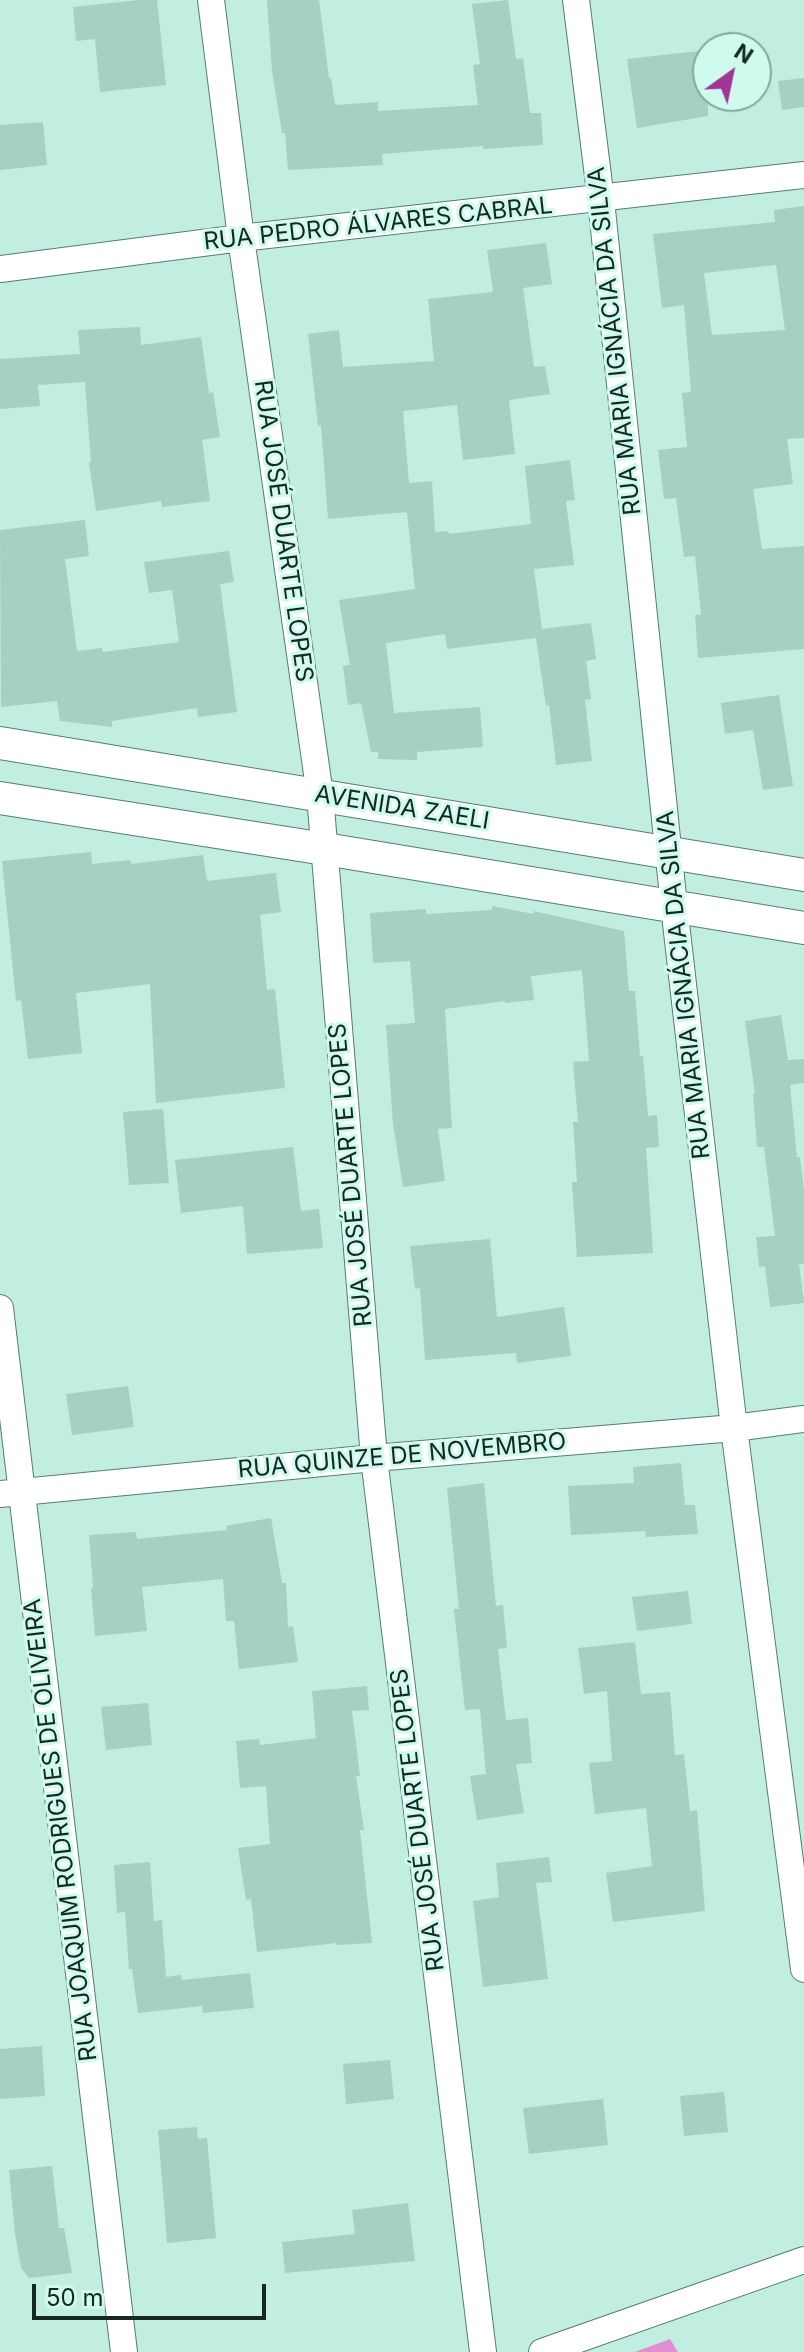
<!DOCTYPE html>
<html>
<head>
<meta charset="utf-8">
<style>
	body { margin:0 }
	#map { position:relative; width:804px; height:2352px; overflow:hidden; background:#c2eee2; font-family:Inter,sans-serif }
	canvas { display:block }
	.north { position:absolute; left:692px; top:32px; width:80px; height:80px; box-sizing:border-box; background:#cffbef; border:2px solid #85a79e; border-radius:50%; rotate:33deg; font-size:22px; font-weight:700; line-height:32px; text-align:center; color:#172824 }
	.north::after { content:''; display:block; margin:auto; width:28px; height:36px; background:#a23493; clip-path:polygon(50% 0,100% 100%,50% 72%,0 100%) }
	.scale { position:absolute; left:32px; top:2284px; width:234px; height:36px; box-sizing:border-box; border:4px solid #172824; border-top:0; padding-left:10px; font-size:24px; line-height:28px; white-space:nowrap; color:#172824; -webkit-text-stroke:6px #cffbef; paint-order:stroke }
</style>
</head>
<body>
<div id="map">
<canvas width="804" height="2352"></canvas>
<div class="north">N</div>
<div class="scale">50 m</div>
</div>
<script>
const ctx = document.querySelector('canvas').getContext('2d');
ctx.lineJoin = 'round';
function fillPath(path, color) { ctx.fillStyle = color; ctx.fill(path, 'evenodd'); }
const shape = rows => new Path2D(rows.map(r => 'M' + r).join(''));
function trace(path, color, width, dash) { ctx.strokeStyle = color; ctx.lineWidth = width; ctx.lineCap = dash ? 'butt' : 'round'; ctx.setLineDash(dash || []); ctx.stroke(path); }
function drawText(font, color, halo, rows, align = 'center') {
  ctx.font = font + ' Inter,sans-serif'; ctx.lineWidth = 6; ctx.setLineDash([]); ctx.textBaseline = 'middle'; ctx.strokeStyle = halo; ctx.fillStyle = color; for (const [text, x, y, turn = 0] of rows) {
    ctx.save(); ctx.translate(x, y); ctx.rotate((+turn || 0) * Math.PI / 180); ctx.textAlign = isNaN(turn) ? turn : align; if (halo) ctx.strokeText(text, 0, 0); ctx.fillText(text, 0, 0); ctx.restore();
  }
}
fillPath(shape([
	[670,2339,678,2352,635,2352]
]), '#e090d1');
fillPath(shape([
	[139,0,157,0,166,85,100,92,95,39,76,41,73,7],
	[267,0,319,0,329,78,331,78,335,105,378,102,378,111,478,105,473,65,480,64,472,4,508,0,516,59,523,58,530,113,541,113,543,145,483,149,483,146,382,154,383,165,288,170,285,133,282,133,272,71],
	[708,50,708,116,637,128,627,59],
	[804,78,804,107,782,110,778,81],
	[43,122,47,165,0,170,0,125],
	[804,206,804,438,787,439,793,484,753,489,762,549,804,546,804,649,698,658,695,615,701,615,695,556,684,557,676,498,664,499,658,450,687,447,682,393,691,392,684,305,662,308,653,234,775,222,774,210],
	[776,265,785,330,712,335,704,273],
	[546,243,552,284,523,288,534,367,545,366,550,394,509,400,515,454,463,460,457,405,403,411,409,483,432,481,435,532,448,531,449,534,531,524,525,466,570,460,575,500,566,501,574,565,534,569,542,629,591,623,596,659,586,661,591,699,585,700,592,761,556,765,549,705,546,706,536,638,447,649,445,634,386,643,394,713,480,707,483,747,417,752,417,760,378,759,378,752,371,752,361,703,348,705,343,666,350,665,339,600,415,589,407,512,328,519,321,425,318,426,308,334,339,330,343,367,434,361,428,299,493,292,487,250],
	[140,327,141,345,201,337,209,393,213,392,220,437,202,440,210,501,162,507,161,501,96,511,89,463,91,462,85,382,38,385,40,406,0,409,0,359,80,354,78,330],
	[85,520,89,556,65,559,77,651,102,648,103,652,179,642,172,590,149,593,144,562,229,551,234,582,220,584,237,712,198,717,197,708,112,721,112,727,60,721,57,701,1,707,0,530],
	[779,695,793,786,763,790,753,730,725,734,721,703],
	[91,852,92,864,131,860,131,864,203,855,207,881,276,873,281,912,260,915,267,990,275,989,285,1088,156,1103,150,984,76,993,82,1053,28,1059,21,1000,16,1001,2,861],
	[492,906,534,914,533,911,624,931,629,991,635,991,640,1056,643,1056,648,1116,657,1115,659,1147,646,1148,653,1253,577,1257,572,1182,577,1182,573,1122,578,1122,573,1062,589,1061,582,970,531,976,534,1000,505,1003,505,1001,445,1009,452,1128,438,1129,445,1181,403,1187,393,1124,386,1025,415,1023,410,961,373,963,370,913,426,909,426,914,492,910],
	[781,1015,788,1060,804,1059,804,1083,790,1085,797,1157,800,1157,804,1190,804,1264,799,1264,804,1303,770,1307,765,1266,759,1267,756,1237,775,1236,764,1147,757,1147,753,1094,755,1094,745,1021],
	[163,1109,169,1183,129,1185,123,1112],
	[293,1147,301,1211,319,1209,323,1248,247,1254,243,1206,181,1213,175,1160],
	[490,1239,497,1317,564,1307,571,1356,517,1363,516,1353,425,1360,420,1288,415,1289,410,1246],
	[128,1386,134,1427,72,1435,66,1394],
	[681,1463,685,1505,695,1505,698,1534,646,1537,645,1531,571,1535,568,1486,634,1483,633,1467],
	[484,1483,496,1606,503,1605,507,1648,498,1649,506,1720,528,1718,532,1763,516,1764,524,1813,477,1820,470,1776,486,1774,480,1709,465,1710,454,1609,459,1609,447,1488],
	[271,1518,282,1583,286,1583,288,1627,293,1626,298,1662,239,1669,234,1621,226,1621,223,1579,142,1587,147,1631,95,1636,91,1588,93,1587,89,1535,136,1532,137,1539,227,1530,226,1526],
	[688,1591,692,1624,637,1631,632,1597],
	[635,1642,641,1694,670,1692,675,1755,684,1754,690,1811,697,1810,705,1911,613,1922,606,1873,652,1866,646,1808,595,1814,589,1763,612,1761,607,1691,584,1694,578,1648],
	[367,1686,369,1710,352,1711,360,1776,356,1776,364,1830,360,1830,372,1943,337,1945,337,1943,257,1952,251,1899,246,1900,238,1848,270,1844,266,1786,240,1788,236,1741,259,1739,260,1745,316,1738,312,1691],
	[148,1703,152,1745,106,1750,101,1707],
	[549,1857,552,1882,536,1883,548,1979,483,1987,473,1901,499,1897,496,1863],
	[150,1862,154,1921,162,1920,166,1977,181,1975,182,1980,250,1973,254,2008,203,2013,202,2006,138,2013,132,1969,129,1969,125,1912,117,1913,114,1865],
	[42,2046,45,2096,0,2099,0,2049],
	[390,2060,394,2099,346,2104,343,2064],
	[724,2092,728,2132,684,2136,680,2096],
	[603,2099,608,2145,529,2154,523,2108],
	[197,2127,198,2139,207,2138,216,2238,167,2243,158,2130],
	[52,2166,59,2228,64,2228,72,2273,29,2278,21,2268,15,2234,9,2170],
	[408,2203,415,2261,285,2273,282,2242,355,2234,352,2210]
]), '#a5d0c4');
const minor = shape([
	[211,0,241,238,320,795,374,1458,483,2352],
	[576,0,601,200,674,906,734,1428,804,1969],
	[0,269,241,238,804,175],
	[0,1308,124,2352],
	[0,1494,374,1458,734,1428,804,1419],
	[542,2352,804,2260]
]);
const tertiary = shape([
	[0,743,804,875],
	[0,798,325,849,804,928]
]);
trace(minor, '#557d73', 28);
trace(tertiary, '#557d73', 34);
trace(minor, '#fff', 26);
trace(tertiary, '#fff', 32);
drawText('24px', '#172824', '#cffbef', [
	["RUA PEDRO ÁLVARES CABRAL",378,224,-6],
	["RUA MARIA IGNÁCIA DA SILVA",615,341,-96],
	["RUA JOSÉ DUARTE LOPES",283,531,82],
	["AVENIDA ZAELI",402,808,9],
	["RUA MARIA IGNÁCIA DA SILVA",684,985,-96],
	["RUA JOSÉ DUARTE LOPES",351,1175,-95],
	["RUA QUINZE DE NOVEMBRO",402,1456,-5],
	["RUA JOSÉ DUARTE LOPES",418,1820,-97],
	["RUA JOAQUIM RODRIGUES DE OLIVEIRA",61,1830,-97]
]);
</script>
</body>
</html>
